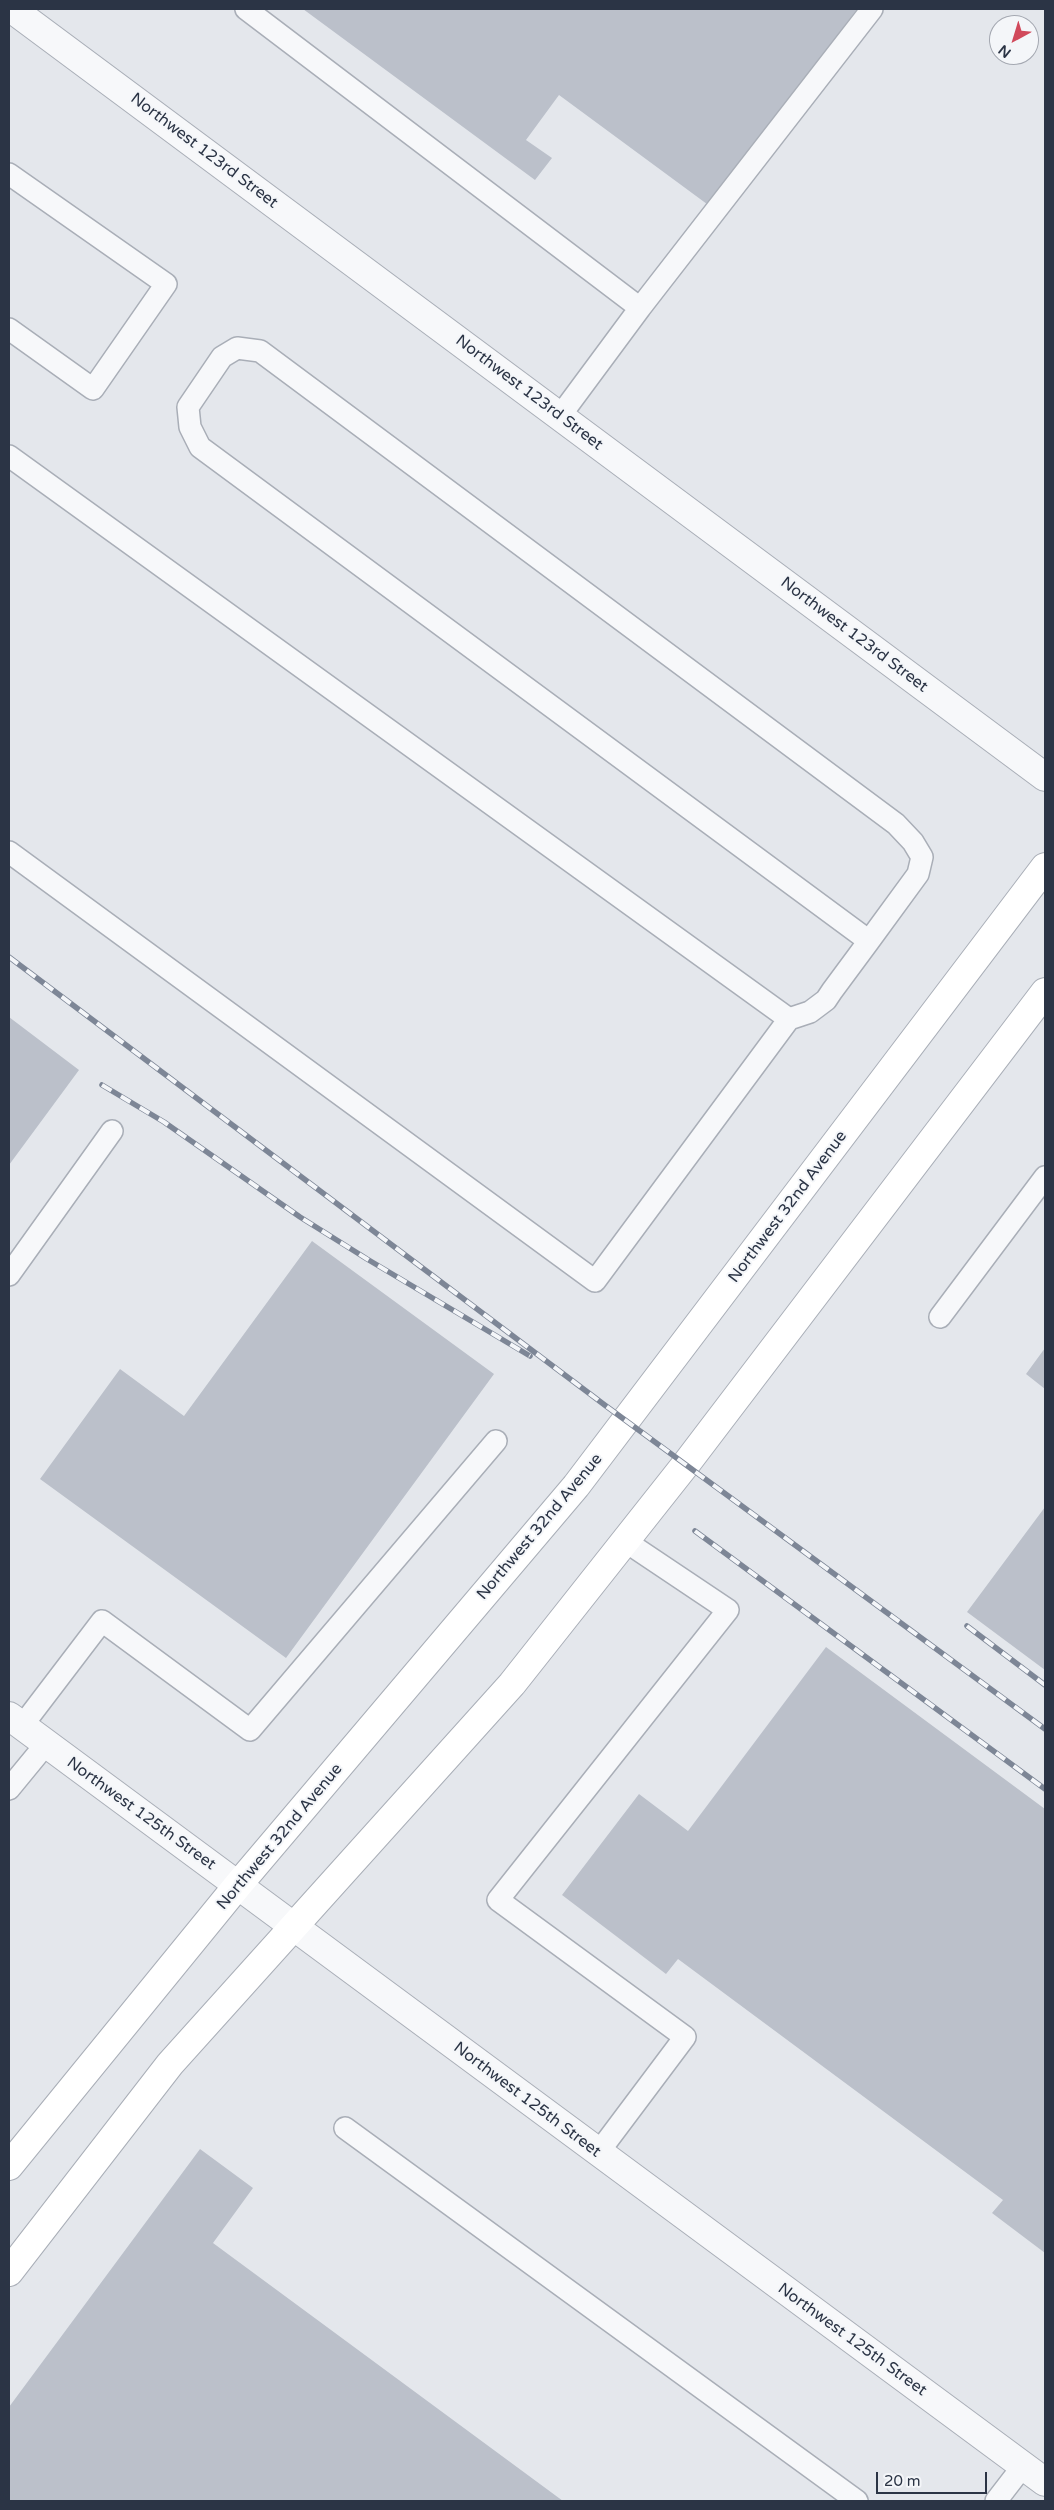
<!DOCTYPE html>
<html>
<head>
<meta charset="utf-8">
<style>
	body { margin:0 }
	#map { position:relative; width:1054px; height:2510px; overflow:hidden; background:#e4e7ec; font-family:"Varela Round",sans-serif }
	canvas { display:block }
	.frame { position:absolute; inset:0; border:10px solid #2b3445; pointer-events:none }
	.north { position:absolute; left:989px; top:15px; width:50px; height:50px; box-sizing:border-box; background:#f4f6f9; border:1px solid #a4a8b1; border-radius:50%; rotate:219deg; font-size:14px; font-weight:700; line-height:20px; text-align:center; color:#2b3445 }
	.north::after { content:''; display:block; margin:auto; width:18px; height:22px; background:#d1495b; clip-path:polygon(50% 0,100% 100%,50% 72%,0 100%) }
	.scale { position:absolute; left:876px; top:2472px; width:111px; height:22px; box-sizing:border-box; border:2px solid #2b3445; border-top:0; padding-left:6px; font-size:15px; line-height:18px; white-space:nowrap; color:#2b3445; -webkit-text-stroke:4px #f4f6f9; paint-order:stroke }
</style>
</head>
<body>
<div id="map">
<canvas width="1054" height="2510"></canvas>
<div class="frame"></div>
<div class="north">N</div>
<div class="scale">20 m</div>
</div>
<script>
const ctx = document.querySelector('canvas').getContext('2d');
ctx.lineJoin = 'round';
function fillPath(path, color) { ctx.fillStyle = color; ctx.fill(path, 'evenodd'); }
const shape = rows => new Path2D(rows.map(r => 'M' + r).join(''));
function trace(path, color, width, dash) { ctx.strokeStyle = color; ctx.lineWidth = width; ctx.lineCap = dash ? 'butt' : 'round'; ctx.setLineDash(dash || []); ctx.stroke(path); }
function drawText(font, color, halo, rows, align = 'center') {
  ctx.font = font + ' "Varela Round",sans-serif'; ctx.lineWidth = 4; ctx.setLineDash([]); ctx.textBaseline = 'middle'; ctx.strokeStyle = halo; ctx.fillStyle = color; for (const [text, x, y, turn = 0] of rows) {
    ctx.save(); ctx.translate(x, y); ctx.rotate((+turn || 0) * Math.PI / 180); ctx.textAlign = isNaN(turn) ? turn : align; if (halo) ctx.strokeText(text, 0, 0); ctx.fillText(text, 0, 0); ctx.restore();
  }
}
fillPath(shape([
	[303,9,857,9,711,207,559,95,526,140,552,158,535,180],
	[9,1017,79,1070,9,1165],
	[312,1241,494,1374,286,1658,40,1479,120,1369,184,1416],
	[1045,1348,1045,1389,1026,1374],
	[1045,1507,1045,1670,967,1612],
	[826,1647,1045,1809,1045,2253,992,2213,1003,2200,678,1959,666,1974,562,1895,639,1794,688,1831],
	[200,2149,253,2188,213,2243,563,2501,9,2501,9,2407]
]), '#bbc0ca');
const lane = shape([
	[246,9,640,308,560,416],
	[9,174,166,284,93,389,9,329],
	[640,308,872,9],
	[9,456,789,1019,595,1281,9,852],
	[789,1019,810,1012,826,1000,832,991,869,941,918,874,922,857,913,842,896,824,260,351,237,348,222,357,188,407,190,427,200,447,869,941],
	[9,1275,112,1131],
	[940,1317,1045,1177],
	[22,1726,102,1621,250,1730,496,1441],
	[9,1789,46,1744],
	[345,2128,857,2501],
	[598,2153,685,2037,498,1900,728,1610,625,1541],
	[996,2501,1023,2466]
]);
const street = shape([
	[12,9,1045,777],
	[9,1716,1045,2482]
]);
const secondary = shape([
	[9,2166,238,1885,576,1486,1045,867],
	[9,2272,170,2064,512,1684,686,1464,1045,992]
]);
trace(lane, '#a9aeb7', 24);
trace(street, '#a9aeb7', 30);
trace(secondary, '#a9aeb7', 30);
trace(lane, '#f7f8fa', 21);
trace(street, '#f7f8fa', 28);
trace(secondary, '#fff', 28);
const rail = shape([
	[9,957,606,1406,1045,1729],
	[102,1085,164,1122,300,1217,367,1259,530,1356],
	[695,1531,1045,1789],
	[967,1626,1045,1685]
]);
trace(rail, '#7d8696', 5.5);
trace(rail, '#f4f6f9', 4, [11]);
drawText('16px', '#2b3445', '#f4f6f9', [
	["Northwest 123rd Street",204,151,37],
	["Northwest 123rd Street",529,393,37],
	["Northwest 123rd Street",854,635,37],
	["Northwest 32nd Avenue",788,1207,-53],
	["Northwest 32nd Avenue",540,1527,-50],
	["Northwest 125th Street",141,1814,36],
	["Northwest 32nd Avenue",280,1837,-50],
	["Northwest 125th Street",527,2100,37],
	["Northwest 125th Street",852,2340,36]
]);
</script>
</body>
</html>
